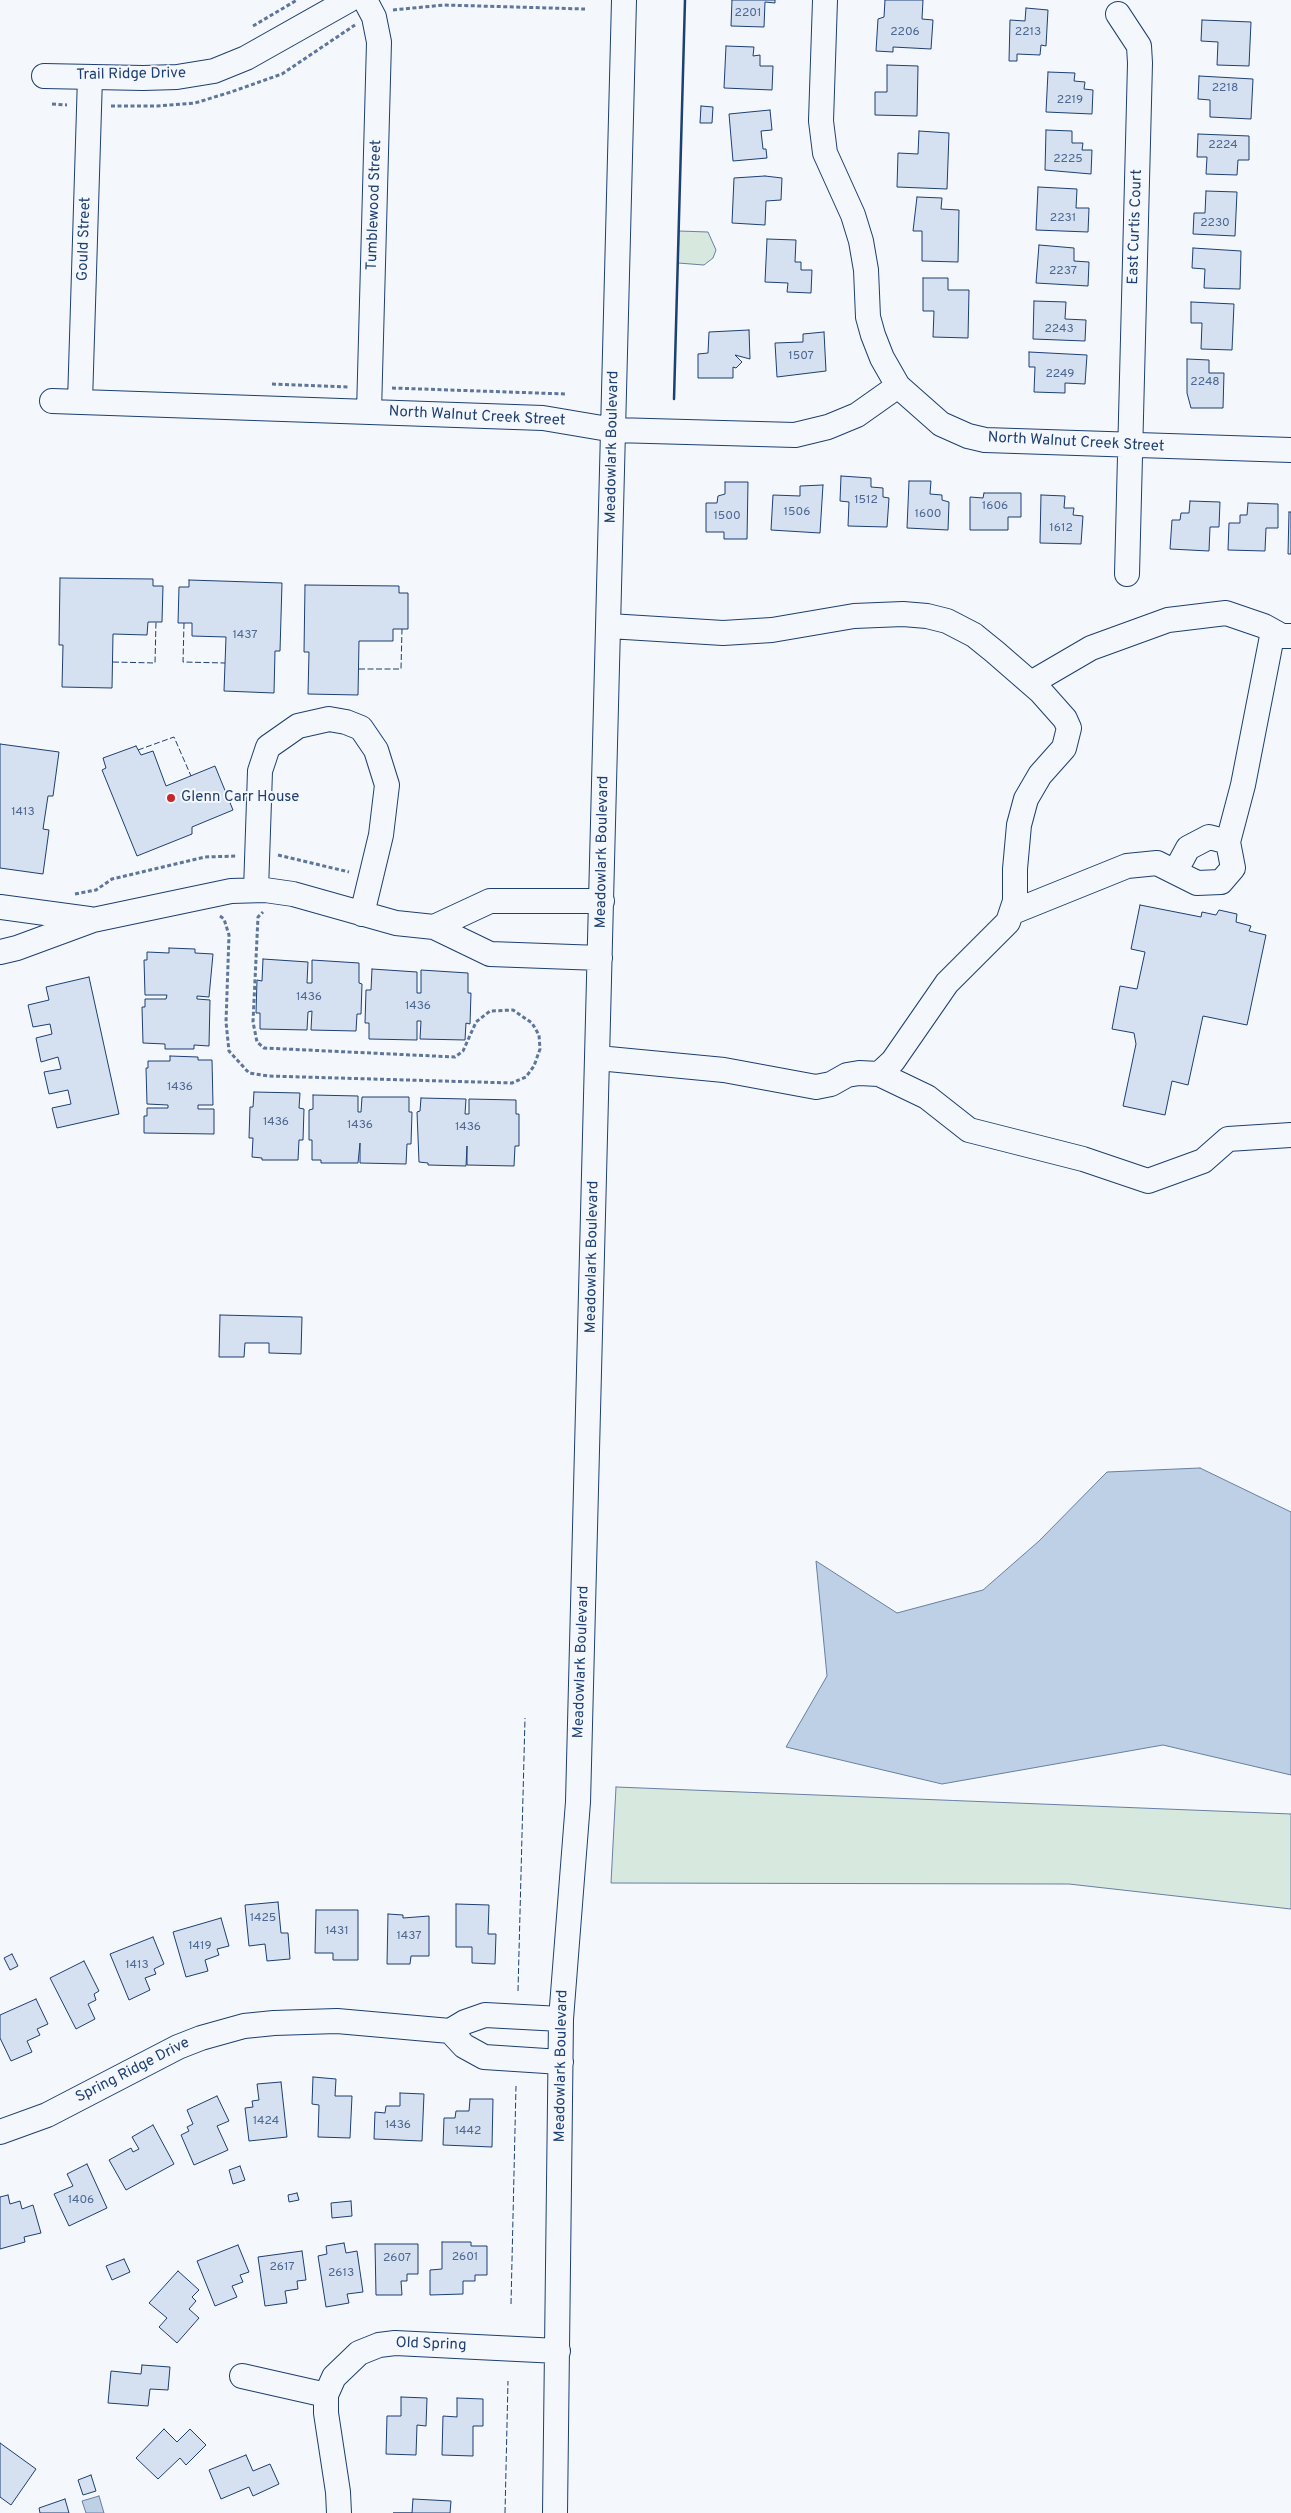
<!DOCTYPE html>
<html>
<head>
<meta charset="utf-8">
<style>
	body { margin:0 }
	canvas { display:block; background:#f4f7fb }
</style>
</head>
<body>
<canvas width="1291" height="2513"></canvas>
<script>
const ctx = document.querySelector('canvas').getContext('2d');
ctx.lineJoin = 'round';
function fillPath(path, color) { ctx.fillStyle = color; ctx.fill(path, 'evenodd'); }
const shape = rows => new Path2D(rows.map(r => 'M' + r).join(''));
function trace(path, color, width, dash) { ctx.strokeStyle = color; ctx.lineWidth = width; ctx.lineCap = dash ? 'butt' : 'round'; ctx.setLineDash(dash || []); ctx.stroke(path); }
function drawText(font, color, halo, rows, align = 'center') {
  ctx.font = font + ' Overpass,sans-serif'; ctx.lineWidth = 4; ctx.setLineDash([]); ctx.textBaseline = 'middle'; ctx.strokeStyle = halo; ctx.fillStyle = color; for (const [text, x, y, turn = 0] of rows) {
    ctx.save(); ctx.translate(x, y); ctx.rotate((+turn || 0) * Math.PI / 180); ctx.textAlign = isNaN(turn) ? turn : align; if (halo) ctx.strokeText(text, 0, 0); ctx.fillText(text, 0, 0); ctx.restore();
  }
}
const green = shape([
	[679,231,708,232,716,250,713,258,704,265,678,263,679,231],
	[616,1787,1291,1814,1291,1909,1069,1884,611,1883,616,1787]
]);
fillPath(green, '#d7e8df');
trace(green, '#687fa3', 1);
const water = shape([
	[1200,1468,1291,1512,1291,1775,1163,1745,942,1784,786,1747,827,1676,816,1561,897,1613,983,1590,1039,1541,1107,1472,1200,1468],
	[99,2496,104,2513,86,2513,82,2501,99,2496]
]);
fillPath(water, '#bed0e5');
trace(water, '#687fa3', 1);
const building = shape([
	[732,0,775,0,775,3,765,2,764,27,731,26,732,0],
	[885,0,923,0,922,19,933,20,931,49,893,47,893,52,876,51,878,19,884,17,885,0],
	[1026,8,1048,10,1046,46,1041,45,1040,55,1017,54,1017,61,1009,61,1010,20,1025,21,1026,8],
	[1202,20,1251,22,1249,66,1217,65,1218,42,1201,41,1202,20],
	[726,46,754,47,753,56,760,55,760,66,773,66,772,90,724,88,726,46],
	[887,65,918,66,917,116,875,115,875,92,887,92,887,65],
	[1048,72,1075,73,1074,81,1085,82,1084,89,1093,90,1092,114,1046,112,1048,72],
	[1199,76,1253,79,1251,119,1210,117,1210,100,1198,99,1199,76],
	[701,106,713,107,712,123,700,123,701,106],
	[770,110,772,130,761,131,763,149,766,149,767,158,733,161,729,114,770,110],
	[1046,130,1072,131,1072,143,1083,143,1082,150,1092,150,1091,174,1045,170,1046,130],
	[919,131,949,133,947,189,897,187,898,153,918,154,919,131],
	[1198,134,1249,136,1249,160,1238,160,1237,175,1206,174,1207,157,1197,157,1198,134],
	[765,176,782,178,781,200,766,201,765,225,732,223,734,178,765,176],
	[1038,187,1077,189,1076,208,1089,208,1088,232,1036,230,1038,187],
	[1206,191,1237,192,1235,236,1193,234,1194,213,1205,213,1206,191],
	[917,197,942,198,941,209,959,210,958,262,922,261,922,231,913,231,917,197],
	[767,239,796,240,795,262,801,262,801,270,812,270,811,293,787,292,788,283,765,282,767,239],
	[1039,245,1074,248,1074,261,1089,262,1088,286,1036,283,1039,245],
	[1193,248,1241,251,1240,289,1204,288,1205,269,1192,268,1193,248],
	[923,278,948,278,948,290,969,290,968,338,933,337,934,311,923,311,923,278],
	[1034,301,1066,302,1065,319,1086,320,1085,341,1033,339,1034,301],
	[1191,302,1234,304,1232,350,1201,349,1202,323,1191,323,1191,302],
	[749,330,750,359,735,355,742,362,736,368,733,367,733,378,698,378,698,354,708,353,709,332,749,330],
	[824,332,826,371,777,377,775,343,803,342,803,334,824,332],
	[1029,352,1087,355,1085,384,1065,383,1065,393,1034,392,1035,367,1029,367,1029,352],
	[1187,359,1209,360,1209,373,1224,373,1223,408,1191,408,1187,393,1187,359],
	[841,476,871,478,871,487,883,488,883,497,889,498,887,527,848,526,849,502,840,501,841,476],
	[909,481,931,481,930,494,942,495,942,500,949,502,948,530,907,528,909,481],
	[725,482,748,482,747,539,724,539,724,532,706,532,706,503,717,503,718,496,725,494,725,482],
	[823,485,820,533,771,530,773,495,800,496,800,486,823,485],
	[984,493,1021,493,1021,517,1008,517,1008,530,970,530,970,497,983,498,984,493],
	[1041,495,1065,496,1064,508,1074,508,1073,515,1083,516,1081,544,1040,543,1041,495],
	[1190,501,1220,502,1219,527,1210,527,1209,551,1170,549,1172,520,1180,520,1181,513,1189,513,1190,501],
	[1248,503,1278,504,1278,528,1266,528,1265,551,1228,550,1229,523,1240,523,1240,515,1247,515,1248,503],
	[1289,512,1291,512,1291,554,1288,554,1289,512],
	[60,578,153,579,153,586,163,586,162,622,148,622,147,635,113,634,112,688,62,687,63,645,59,645,60,578],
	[189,580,282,583,280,651,275,651,274,693,224,691,226,637,192,636,192,623,178,623,179,587,189,587,189,580],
	[305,585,399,586,399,593,408,593,408,629,393,629,393,641,359,641,358,695,308,694,309,652,304,652,305,585],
	[0,744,59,752,53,796,48,796,43,829,49,830,43,874,0,868,0,744],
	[136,746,141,755,153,751,166,786,215,766,233,810,192,827,192,834,137,856,102,770,106,768,103,758,136,746],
	[1140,905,1201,917,1202,912,1216,915,1219,910,1237,914,1236,922,1251,926,1249,931,1266,935,1247,1025,1203,1016,1188,1085,1172,1081,1165,1115,1123,1106,1136,1044,1134,1033,1112,1029,1120,986,1137,989,1145,952,1131,949,1140,905],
	[169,948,195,949,195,953,213,954,209,997,197,996,197,999,210,1000,209,1046,194,1045,194,1049,165,1049,165,1044,143,1043,142,1007,145,1007,145,999,166,999,167,995,145,995,144,960,147,960,147,952,169,953,169,948],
	[263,959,308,962,307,983,312,983,312,960,359,963,359,983,362,984,361,1014,357,1014,356,1031,311,1030,312,1011,308,1012,307,1030,260,1029,260,1013,256,1013,257,980,262,981,263,959],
	[372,969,417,972,417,993,421,993,421,970,468,973,468,993,471,993,470,1024,466,1023,465,1040,420,1039,421,1021,417,1021,417,1040,369,1039,369,1023,365,1023,366,990,371,990,372,969],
	[89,977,119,1114,57,1128,52,1108,71,1104,68,1090,49,1094,44,1072,61,1069,58,1057,41,1062,36,1038,52,1034,50,1024,33,1027,28,1005,49,1000,46,987,89,977],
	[170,1056,198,1057,198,1060,212,1060,213,1105,198,1105,198,1109,214,1109,214,1134,144,1133,144,1116,147,1116,147,1108,168,1108,168,1105,147,1104,146,1068,148,1068,148,1061,170,1061,170,1056],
	[254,1092,300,1093,299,1108,304,1109,303,1140,299,1140,298,1160,262,1160,262,1158,252,1157,253,1138,249,1138,250,1107,253,1107,254,1092],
	[313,1095,358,1096,358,1112,361,1112,362,1097,409,1097,409,1112,412,1112,411,1144,407,1144,406,1164,360,1163,360,1143,358,1163,321,1163,321,1160,312,1160,312,1140,309,1140,309,1110,313,1109,313,1095],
	[421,1098,466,1099,465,1114,469,1114,469,1099,516,1100,516,1114,519,1114,519,1146,515,1146,514,1166,467,1165,467,1146,466,1166,428,1165,428,1163,419,1162,417,1112,420,1111,421,1098],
	[220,1315,302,1317,301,1354,269,1353,269,1343,245,1343,244,1357,219,1357,220,1315],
	[278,1902,281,1933,288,1933,290,1959,267,1961,265,1944,249,1946,245,1905,278,1902],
	[456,1904,489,1905,488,1934,496,1934,495,1964,472,1963,472,1947,456,1947,456,1904],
	[316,1910,358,1910,358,1960,333,1960,333,1953,315,1953,316,1910],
	[388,1914,403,1915,403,1918,429,1916,429,1956,411,1956,410,1964,387,1964,388,1914],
	[221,1918,229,1946,217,1949,219,1955,205,1960,208,1971,186,1977,173,1932,221,1918],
	[153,1937,164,1964,154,1969,156,1974,145,1978,150,1990,129,2000,110,1954,153,1937],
	[12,1954,18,1966,10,1970,4,1958,12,1954],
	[84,1961,99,1991,94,1994,96,2000,88,2004,95,2019,76,2029,50,1978,84,1961],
	[36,1999,48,2024,37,2029,40,2035,27,2041,32,2052,11,2061,0,2038,0,2015,36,1999],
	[313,2077,336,2079,335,2096,352,2096,350,2138,318,2137,319,2105,312,2104,313,2077],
	[281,2082,287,2137,249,2141,245,2108,253,2107,252,2101,259,2100,257,2084,281,2082],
	[400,2093,424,2094,422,2141,374,2139,375,2112,385,2113,386,2106,400,2106,400,2093],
	[217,2096,229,2121,217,2126,228,2150,194,2165,181,2135,189,2131,187,2127,193,2124,187,2110,217,2096],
	[470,2099,493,2099,492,2147,443,2145,444,2118,455,2118,456,2111,469,2111,470,2099],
	[153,2125,174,2164,126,2190,109,2160,131,2148,133,2152,139,2149,132,2137,153,2125],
	[87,2164,107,2208,69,2226,54,2194,73,2186,67,2174,87,2164],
	[240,2166,245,2180,233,2184,229,2170,240,2166],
	[297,2193,299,2200,289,2202,288,2195,297,2193],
	[8,2195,10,2204,20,2201,22,2209,33,2205,41,2233,24,2237,25,2242,0,2249,0,2197,8,2195],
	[351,2201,352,2216,332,2218,331,2203,351,2201],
	[442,2242,471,2242,471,2246,487,2246,487,2275,475,2275,475,2281,463,2281,463,2294,430,2295,430,2270,442,2269,442,2242],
	[344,2243,346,2253,357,2251,363,2292,347,2294,349,2303,326,2307,318,2256,327,2254,326,2246,344,2243],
	[375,2244,418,2244,418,2274,407,2274,407,2281,401,2281,402,2295,376,2295,375,2244],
	[238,2245,249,2272,240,2275,243,2282,232,2286,237,2297,215,2306,197,2261,238,2245],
	[302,2251,306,2280,297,2281,298,2289,285,2291,287,2303,265,2306,258,2257,302,2251],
	[124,2259,130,2272,112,2280,106,2266,124,2259],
	[178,2271,199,2290,192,2297,196,2301,189,2309,199,2318,177,2343,159,2327,167,2318,149,2303,178,2271],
	[142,2365,170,2367,168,2390,150,2389,148,2406,108,2403,111,2371,141,2374,142,2365],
	[401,2397,427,2398,426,2426,417,2425,416,2455,386,2454,387,2416,401,2416,401,2397],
	[457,2398,483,2399,483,2426,473,2426,473,2456,442,2455,443,2416,457,2417,457,2398],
	[164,2429,177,2442,190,2429,206,2445,186,2465,180,2458,158,2479,136,2458,164,2429],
	[0,2443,36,2469,11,2505,0,2497,0,2443],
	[246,2455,253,2471,270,2464,279,2484,253,2496,249,2487,221,2499,209,2470,246,2455],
	[91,2475,96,2491,83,2495,78,2480,91,2475],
	[65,2499,69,2513,40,2513,39,2508,65,2499],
	[413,2499,451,2501,450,2513,393,2513,412,2513,413,2499]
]);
fillPath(building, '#d5e0f0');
trace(building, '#1d3f73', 1);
const minor = shape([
	[365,0,374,17,379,42,369,412],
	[825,0,821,121,825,153,853,215,861,241,866,270,868,317,873,335,882,358,898,386,941,424,968,436,985,440,1291,450],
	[1118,14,1139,46,1140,63,1127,574],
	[44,76,143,78,177,77,214,71,246,58,349,0],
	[52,401,543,418,614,430,795,435,828,427,857,415,898,386],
	[80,402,90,77],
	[1031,683,1091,648,1168,620,1226,613,1264,626,1282,636,1291,636],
	[1175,872,1197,883,1221,882,1233,868,1228,842],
	[256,890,260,771,268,747,298,726,329,719,346,722,361,728,376,750,387,785,381,835,362,914],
	[0,907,89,919],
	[1013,912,1127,866,1157,863,1175,872,1188,848,1209,837,1228,842,1243,785,1273,631],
	[434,927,490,901,602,901],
	[0,952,17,948,93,920,231,891,265,890,293,894,396,923,434,927,490,954,600,958],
	[598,1058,724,1070,816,1087,831,1084,847,1075,859,1073,879,1074,893,1061,947,983,1008,922,1015,901,1015,869,1019,825,1026,799,1040,775,1064,748,1069,728,1065,719,1041,692,995,652,974,635,947,621,927,616,903,614,854,616,772,630,723,633,609,626],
	[879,1074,927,1097,969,1130,1083,1159,1148,1181,1203,1161,1228,1139,1291,1135],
	[561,2062,484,2057,464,2046,450,2031,465,2022,485,2015,561,2019],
	[0,2132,47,2115,178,2047,201,2038,244,2026,274,2023,337,2021,450,2031],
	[242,2376,326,2395],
	[339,2513,338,2492,326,2413,326,2395,334,2377,359,2353,379,2345,395,2343,558,2351],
	[555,2513,561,2019,578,1802,624,0]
]);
trace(minor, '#1d3f73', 26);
trace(shape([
	[393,10,444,5,585,9],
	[253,26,297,0],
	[52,104,67,105],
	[111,106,157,106,195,103,231,92,282,74,355,25],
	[272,384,348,387],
	[392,388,566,394],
	[278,855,349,872],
	[75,894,96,890,112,879,205,857,237,856],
	[220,916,224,919,229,935,226,1022,229,1051,249,1073,268,1076,512,1083,526,1077,534,1066,540,1049,539,1035,532,1023,513,1010,490,1011,476,1022,463,1051,455,1057,264,1048,257,1042,253,1022,258,917,263,912]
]), '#5e769c', 3, [4, 2.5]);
trace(minor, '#f4f7fb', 24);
trace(shape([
	[184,623,183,662,225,663],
	[113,662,155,663,156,622],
	[359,669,401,669,402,629],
	[138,750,174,737,191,776],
	[518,1991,525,1718],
	[511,2304,516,2086],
	[505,2513,508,2381]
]), '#1d3f73', 1, [6, 2.5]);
trace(shape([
	[674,399,685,0]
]), '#1d3f73', 2.5);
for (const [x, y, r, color] of [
	[171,798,5,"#c62828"]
]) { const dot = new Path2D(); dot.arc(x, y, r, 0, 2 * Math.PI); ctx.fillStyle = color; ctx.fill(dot); trace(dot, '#f4f7fb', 2); }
drawText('12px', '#4b6792', null, [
	["2201",748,14],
	["2206",905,33],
	["2213",1028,33],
	["2218",1225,89],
	["2219",1070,101],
	["2224",1223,146],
	["2225",1068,160],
	["2231",1063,219],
	["2230",1215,224],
	["2237",1063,272],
	["2243",1059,330],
	["1507",801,357],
	["2249",1060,375],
	["2248",1205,383],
	["1512",866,501],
	["1606",995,507],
	["1506",797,513],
	["1600",928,515],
	["1500",727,517],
	["1612",1061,529],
	["1437",245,636],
	["1413",23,813],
	["1436",309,998],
	["1436",418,1007],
	["1436",180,1088],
	["1436",276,1123],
	["1436",360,1126],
	["1436",468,1128],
	["1425",263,1919],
	["1431",337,1932],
	["1437",409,1937],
	["1419",200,1947],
	["1413",137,1966],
	["1424",266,2122],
	["1436",398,2126],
	["1442",468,2132],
	["1406",81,2201],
	["2601",465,2258],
	["2607",397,2259],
	["2617",282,2268],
	["2613",341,2274]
]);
drawText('15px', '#1d3f73', '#f4f7fb', [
	["Trail Ridge Drive",131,75,-1],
	["Tumblewood Street",375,205,-88],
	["East Curtis Court",1136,227,-88],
	["Gould Street",85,239,-88],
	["North Walnut Creek Street",477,417,3],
	["North Walnut Creek Street",1076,443,3],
	["Meadowlark Boulevard",613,447,-89],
	["Meadowlark Boulevard",603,852,-89],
	["Meadowlark Boulevard",593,1257,-89],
	["Meadowlark Boulevard",582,1662,-88],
	["Meadowlark Boulevard",562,2066,-89],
	["Spring Ridge Drive",133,2071,-27],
	["Old Spring",431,2345,2]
]);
drawText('15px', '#1d3f73', '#f4f7fb', [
	["Glenn Carr House",181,798]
], 'left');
</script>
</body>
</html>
